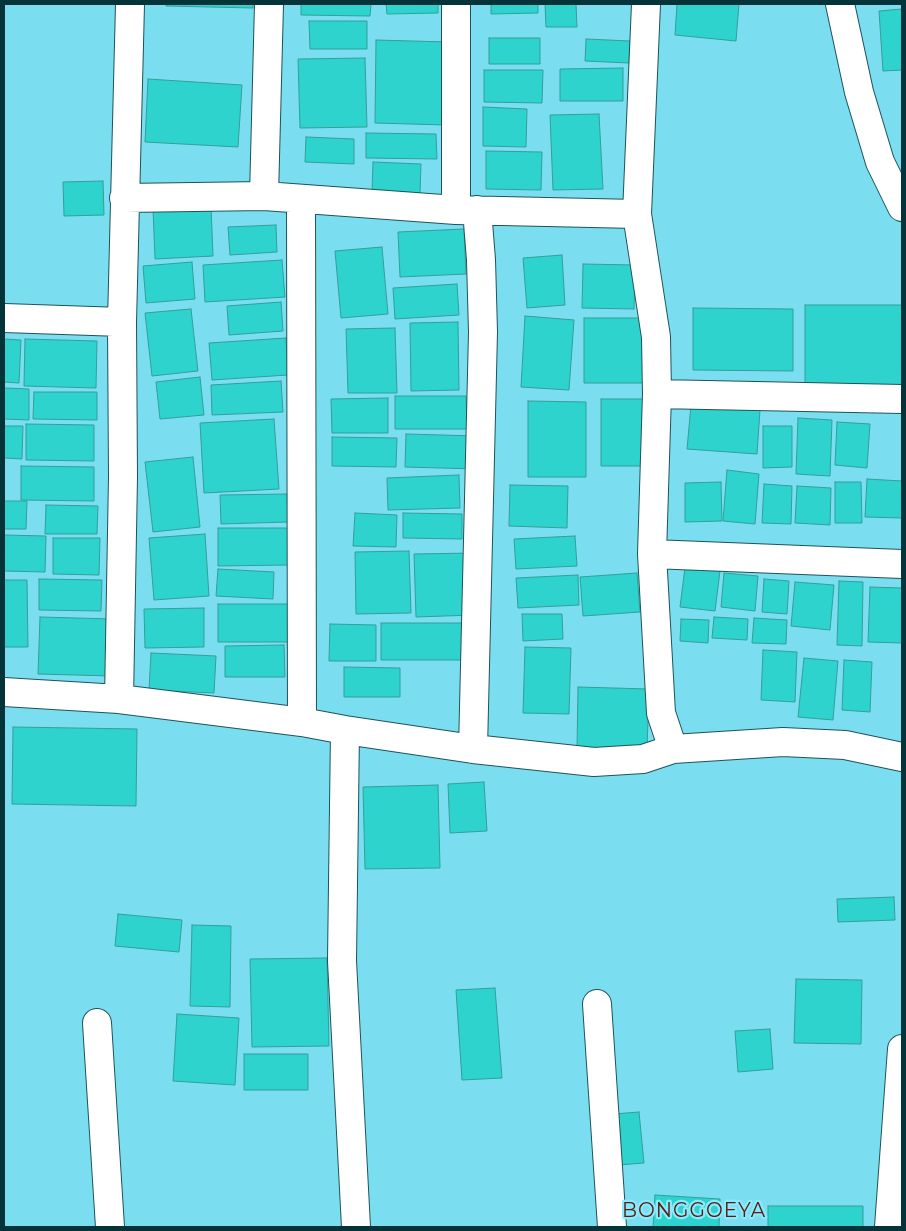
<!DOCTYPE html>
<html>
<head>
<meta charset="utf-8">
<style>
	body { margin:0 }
	#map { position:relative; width:906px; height:1231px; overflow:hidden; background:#7bdef0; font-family:Montserrat,sans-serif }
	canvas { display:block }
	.frame { position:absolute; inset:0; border:5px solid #05333a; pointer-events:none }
</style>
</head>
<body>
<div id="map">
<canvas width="906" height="1231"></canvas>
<div class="frame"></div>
</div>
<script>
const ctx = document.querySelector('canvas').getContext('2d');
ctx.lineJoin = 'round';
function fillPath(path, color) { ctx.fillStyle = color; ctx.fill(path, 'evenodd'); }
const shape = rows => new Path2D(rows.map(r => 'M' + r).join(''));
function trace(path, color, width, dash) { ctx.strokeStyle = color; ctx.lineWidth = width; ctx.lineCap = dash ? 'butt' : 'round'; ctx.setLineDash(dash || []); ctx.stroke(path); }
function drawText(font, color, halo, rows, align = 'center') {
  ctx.font = font + ' Montserrat,sans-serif'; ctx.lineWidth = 4.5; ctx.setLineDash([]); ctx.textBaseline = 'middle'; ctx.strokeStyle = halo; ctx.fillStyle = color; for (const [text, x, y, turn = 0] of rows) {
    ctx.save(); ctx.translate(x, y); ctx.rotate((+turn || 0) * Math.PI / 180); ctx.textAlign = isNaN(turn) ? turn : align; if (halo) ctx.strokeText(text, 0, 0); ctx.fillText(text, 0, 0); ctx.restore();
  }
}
const building = shape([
	[166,4,253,4,253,8,166,6,166,4],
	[301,4,371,4,370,16,301,15,301,4],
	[386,4,438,4,438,13,387,14,386,4],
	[491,4,538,4,538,13,491,14,491,4],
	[545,4,576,4,577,27,546,27,545,4],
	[677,4,739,4,736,41,675,35,677,4],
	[902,9,902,70,883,71,879,11,902,9],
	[309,21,367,21,367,49,310,49,309,21],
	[489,38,540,38,540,64,489,64,489,38],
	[586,39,630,41,629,63,585,61,586,39],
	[376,40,448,42,446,125,375,123,376,40],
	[365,58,367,127,300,128,298,59,365,58],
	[623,68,623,101,560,101,560,69,623,68],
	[484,70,543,70,542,103,484,102,484,70],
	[148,79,242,85,238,147,145,142,148,79],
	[483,107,527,109,526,147,483,146,483,107],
	[599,114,603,189,553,190,550,115,599,114],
	[366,133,436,134,437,159,366,158,366,133],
	[306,137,354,139,354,164,305,162,306,137],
	[486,151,542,152,541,190,486,189,486,151],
	[373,162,421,164,420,193,372,191,373,162],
	[103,181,104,215,64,216,63,182,103,181],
	[211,206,213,256,155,259,153,209,211,206],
	[276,225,277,252,230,255,228,227,276,225],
	[464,229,466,274,400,277,398,232,464,229],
	[382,247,388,314,341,318,335,251,382,247],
	[562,255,565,305,527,308,523,258,562,255],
	[282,260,285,297,205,302,203,265,282,260],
	[192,262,195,299,146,303,143,266,192,262],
	[583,264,635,265,634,309,582,308,583,264],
	[457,284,459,315,395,319,393,288,457,284],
	[281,302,283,331,229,335,227,306,281,302],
	[805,305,902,305,902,385,805,385,805,305],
	[693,308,793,309,793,371,693,370,693,308],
	[191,309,198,371,152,376,145,313,191,309],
	[525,316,574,320,569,390,521,387,525,316],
	[584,318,647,318,648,383,584,383,584,318],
	[458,322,459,390,411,391,410,323,458,322],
	[395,328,397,393,348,393,346,329,395,328],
	[286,338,288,375,212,380,209,343,286,338],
	[4,339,21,340,19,383,4,382,4,339],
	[25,339,97,341,96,388,24,386,25,339],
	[200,377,204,415,160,419,156,382,200,377],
	[281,381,283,412,212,415,211,385,281,381],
	[4,388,29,389,29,420,4,419,4,388],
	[34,392,97,392,97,420,33,419,34,392],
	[395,396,466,396,467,429,395,429,395,396],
	[388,398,388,433,332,433,331,399,388,398],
	[601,399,648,399,648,466,601,466,601,399],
	[528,401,586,402,586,477,528,477,528,401],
	[691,405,760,410,757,454,687,449,691,405],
	[798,418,832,420,830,476,796,474,798,418],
	[274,419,279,489,204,493,200,423,274,419],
	[837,422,870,424,867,468,835,465,837,422],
	[26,424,94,425,94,461,26,460,26,424],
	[4,426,23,426,22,459,4,458,4,426],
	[763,426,792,426,792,467,763,468,763,426],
	[406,434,477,436,476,469,405,467,406,434],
	[332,437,397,438,396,467,332,466,332,437],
	[193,457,200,527,153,532,145,462,193,457],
	[21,466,94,467,94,501,21,500,21,466],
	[727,470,759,474,755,524,723,521,727,470],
	[459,475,460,508,388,510,387,478,459,475],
	[867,479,902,481,902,518,865,517,867,479],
	[721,482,722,521,685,522,685,483,721,482],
	[835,482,861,482,862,523,835,523,835,482],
	[764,484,792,486,791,524,762,523,764,484],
	[510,485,568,486,567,528,509,526,510,485],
	[797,486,831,488,830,525,795,523,797,486],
	[287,494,288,522,221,524,220,495,287,494],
	[4,501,27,501,26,529,4,529,4,501],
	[46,505,98,506,97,534,45,534,46,505],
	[355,513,397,515,396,547,353,546,355,513],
	[403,513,462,514,462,539,403,538,403,513],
	[218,528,289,528,289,565,218,566,218,528],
	[205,534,209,596,154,600,149,538,205,534],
	[4,535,46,536,45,572,4,571,4,535],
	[575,536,577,566,516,569,514,539,575,536],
	[53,538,100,538,99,575,53,574,53,538],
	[409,551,411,613,356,614,355,552,409,551],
	[473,553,474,615,416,617,414,554,473,553],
	[685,567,720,571,715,611,680,607,685,567],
	[218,569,274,572,273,599,216,596,218,569],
	[637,573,640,612,583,616,580,577,637,573],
	[724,573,758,576,755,611,721,607,724,573],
	[578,575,579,605,518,608,516,578,578,575],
	[39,579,102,580,101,611,39,610,39,579],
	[764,579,789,581,787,614,762,612,764,579],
	[4,580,27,580,28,647,4,647,4,580],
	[839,581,863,582,862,646,837,645,839,581],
	[795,582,834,585,830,630,791,626,795,582],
	[870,587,902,588,902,643,868,642,870,587],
	[218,604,298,604,299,642,218,642,218,604],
	[204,608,204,647,145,648,144,609,204,608],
	[522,614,562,614,563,639,523,641,522,614],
	[40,617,113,619,111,676,38,674,40,617],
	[714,617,748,619,747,640,712,638,714,617],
	[754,618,787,620,786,644,752,643,754,618],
	[681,619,709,620,708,643,680,641,681,619],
	[381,623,465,623,465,660,381,660,381,623],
	[330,624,376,625,376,661,329,661,330,624],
	[284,645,285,677,225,677,225,646,284,645],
	[525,647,571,648,569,714,523,713,525,647],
	[763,650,797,652,795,702,761,700,763,650],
	[151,653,216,656,214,693,149,690,151,653],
	[804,658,838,661,833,720,798,717,804,658],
	[844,660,872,662,870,712,842,710,844,660],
	[344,667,400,668,400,697,344,697,344,667],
	[578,687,649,689,647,750,577,748,578,687],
	[13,727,137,729,136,806,12,804,13,727],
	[484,782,487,831,450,833,448,784,484,782],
	[438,785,440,868,365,869,363,787,438,785],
	[894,897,895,920,838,922,837,899,894,897],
	[118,914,182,920,179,952,115,946,118,914],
	[192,925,231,926,230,1007,190,1006,192,925],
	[327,958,329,1046,252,1047,250,959,327,958],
	[796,979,862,980,861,1044,794,1043,796,979],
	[495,988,502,1078,462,1080,456,990,495,988],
	[177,1014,239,1018,235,1085,173,1081,177,1014],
	[770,1029,773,1069,738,1072,735,1031,770,1029],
	[244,1054,308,1054,308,1090,244,1090,244,1054],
	[639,1112,644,1163,619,1165,614,1114,639,1112],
	[655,1195,720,1199,719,1227,653,1227,655,1195],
	[768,1206,863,1206,863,1227,768,1227,768,1206]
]);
fillPath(building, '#2dd3cc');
trace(building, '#329f9a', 1);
const street = shape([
	[646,4,637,214,656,337,657,394,652,554,661,713,673,749],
	[840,4,859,92,880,162,902,207],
	[264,196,269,4],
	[124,198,264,196,456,210,637,214],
	[301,200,302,722],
	[456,210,456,4],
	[4,318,122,322,123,477,119,699],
	[122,322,130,4],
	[657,394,902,399],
	[652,554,902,564],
	[4,692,119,699,302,722,345,730,473,749,594,762,643,759,673,749,783,742,845,745,902,757],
	[345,730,342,961,356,1227],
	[473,749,483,332,481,260,477,210],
	[597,1004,612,1227],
	[97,1023,110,1227],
	[889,1227,902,1049]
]);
trace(street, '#1d535c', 30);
trace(street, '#fff', 28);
ctx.letterSpacing = '1px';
drawText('20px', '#5c1910', '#88ebfd', [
	["BONGGOEYA",694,1211]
]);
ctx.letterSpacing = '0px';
</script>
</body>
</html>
